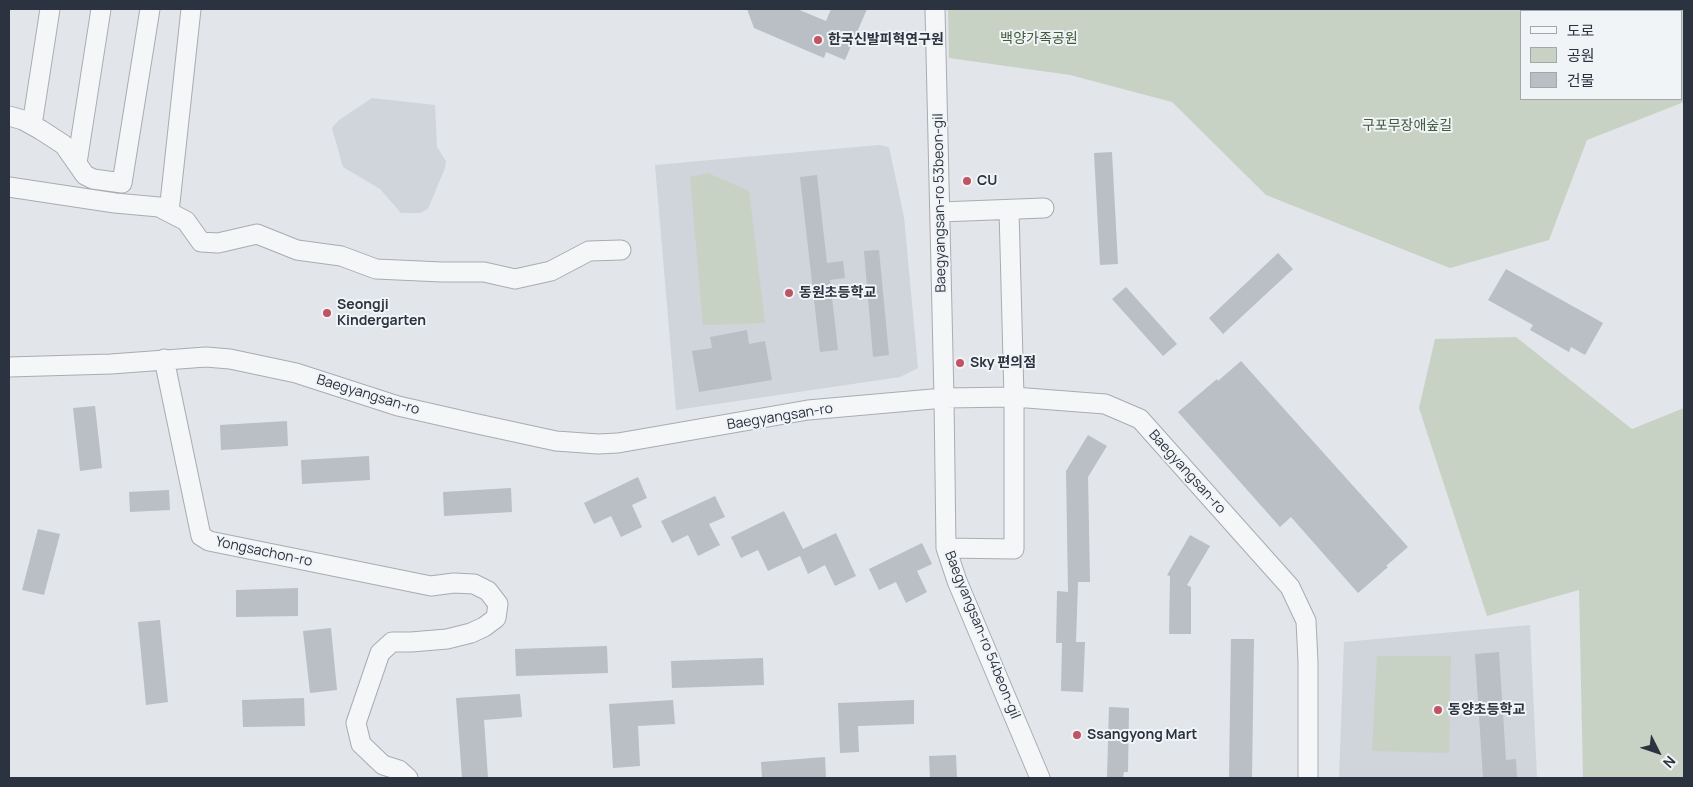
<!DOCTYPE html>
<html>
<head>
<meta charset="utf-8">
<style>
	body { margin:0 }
	#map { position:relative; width:1693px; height:787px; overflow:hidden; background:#e2e5e9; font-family:Manrope,"Noto Sans KR",sans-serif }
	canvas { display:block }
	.frame { position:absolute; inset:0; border:10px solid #2c3340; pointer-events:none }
	.legend { position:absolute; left:1520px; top:10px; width:162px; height:90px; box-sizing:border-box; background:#f1f4f7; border:1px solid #a2a7ae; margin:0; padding:6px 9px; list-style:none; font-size:15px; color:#2c3340 }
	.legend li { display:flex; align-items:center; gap:10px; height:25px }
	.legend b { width:25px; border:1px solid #a2a7ae }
	.north { position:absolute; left:1633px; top:727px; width:50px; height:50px; -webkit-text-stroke:4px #f1f4f7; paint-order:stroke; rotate:131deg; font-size:14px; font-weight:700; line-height:20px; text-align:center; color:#2c3340 }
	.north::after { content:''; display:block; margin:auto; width:18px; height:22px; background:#2c3340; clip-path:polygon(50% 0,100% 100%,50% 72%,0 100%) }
</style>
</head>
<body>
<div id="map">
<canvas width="1693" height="787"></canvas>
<div class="frame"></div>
<ul class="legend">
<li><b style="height:6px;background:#f4f6f8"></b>도로</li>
<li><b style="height:14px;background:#c8d2c4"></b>공원</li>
<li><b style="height:14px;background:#babec5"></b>건물</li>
</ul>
<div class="north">N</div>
</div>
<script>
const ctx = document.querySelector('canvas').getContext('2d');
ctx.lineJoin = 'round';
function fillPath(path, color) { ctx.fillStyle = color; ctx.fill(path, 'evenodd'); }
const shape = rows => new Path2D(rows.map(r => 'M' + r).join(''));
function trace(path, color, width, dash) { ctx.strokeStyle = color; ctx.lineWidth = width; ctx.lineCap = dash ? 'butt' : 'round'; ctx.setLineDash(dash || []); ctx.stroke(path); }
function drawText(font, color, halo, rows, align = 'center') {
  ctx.font = font + ' Manrope,"Noto Sans KR",sans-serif'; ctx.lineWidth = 4; ctx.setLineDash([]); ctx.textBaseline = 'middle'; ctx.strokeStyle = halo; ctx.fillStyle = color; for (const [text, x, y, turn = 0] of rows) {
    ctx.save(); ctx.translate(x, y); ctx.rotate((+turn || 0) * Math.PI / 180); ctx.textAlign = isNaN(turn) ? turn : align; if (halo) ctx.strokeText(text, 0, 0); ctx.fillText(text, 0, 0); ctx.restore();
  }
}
fillPath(shape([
	[372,98,435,105,437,147,446,161,445,168,428,209,420,213,401,213,380,189,343,167,332,128,339,120],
	[879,145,889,147,904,217,918,368,900,377,676,410,655,165],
	[1530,625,1537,778,1339,778,1344,642]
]), '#d0d4db');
fillPath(shape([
	[948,9,1684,9,1684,102,1587,140,1549,240,1450,268,1266,195,1172,102,1070,75,949,58],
	[1522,11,1682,11,1682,99,1522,99],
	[708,173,749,191,765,323,703,325,690,177],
	[1516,337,1632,429,1684,408,1684,778,1583,778,1579,590,1487,616,1419,408,1435,339],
	[1377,656,1451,656,1449,753,1372,751]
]), '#c8d2c4');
fillPath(shape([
	[747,9,797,9,826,21,831,9,867,9,845,60,826,52,824,58,754,28],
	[1112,152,1118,264,1100,265,1094,153],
	[817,175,827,263,843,261,845,278,830,280,838,350,820,352,800,177],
	[879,250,889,355,873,357,864,251],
	[1278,253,1293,269,1223,334,1209,318],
	[1506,269,1603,323,1585,355,1571,347,1569,352,1530,330,1533,325,1488,300],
	[1126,287,1177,344,1163,356,1112,299],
	[747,330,749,344,765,341,772,380,699,392,692,351,712,348,710,337],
	[1241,361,1408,547,1386,566,1388,567,1358,593,1291,517,1280,527,1178,412,1217,379,1218,381],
	[95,406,102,468,80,471,73,408],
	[287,421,288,446,221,450,220,425],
	[1088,435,1107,446,1088,477,1090,582,1078,582,1076,642,1085,642,1083,692,1061,691,1062,643,1056,643,1057,591,1068,592,1066,471],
	[369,456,370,480,302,484,301,460],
	[638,477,647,498,632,505,642,527,621,537,611,516,594,524,584,503],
	[511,488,512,512,444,516,443,492],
	[169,490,170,510,130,512,129,492],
	[715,496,725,517,709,524,720,545,698,556,688,535,672,543,661,521],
	[784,511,803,549,836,533,856,576,835,586,825,565,808,574,800,556,768,571,758,550,741,558,731,537],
	[38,529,60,534,44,595,22,590],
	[1190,535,1210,546,1187,585,1191,587,1191,634,1169,634,1170,576,1167,575],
	[922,543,932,564,917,571,927,592,906,603,896,582,879,590,869,569],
	[298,588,298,616,236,617,236,590],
	[160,620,168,702,146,705,138,622],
	[331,628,337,690,310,693,303,631],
	[1231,639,1254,639,1252,778,1229,778],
	[607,646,608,673,516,676,515,649],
	[1499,652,1506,760,1516,759,1517,778,1483,778,1475,654],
	[763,658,764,685,672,688,671,661],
	[520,694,522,717,484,720,488,778,462,778,456,698],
	[304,698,305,726,243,727,242,700],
	[673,700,675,724,638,726,640,766,613,768,609,704],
	[914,700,914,724,858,726,859,752,840,753,838,703],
	[1109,707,1129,708,1128,772,1124,772,1123,778,1107,778],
	[956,755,957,778,930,778,929,756],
	[825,757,826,778,762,778,761,762]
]), '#babec5');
const minor = shape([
	[935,9,944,398,946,548,957,581,1040,778],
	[9,116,23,120,41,130,64,145,85,175,93,179,122,183,150,9],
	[32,125,50,9],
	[77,163,101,9],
	[9,187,115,203,159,207,186,221,201,242,218,243,257,234,297,250,341,256,376,269,442,272,484,272,515,279,551,271,589,251,621,250],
	[169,212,191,9],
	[940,212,1044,208],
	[164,359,201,536,209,541,431,586,454,583,474,584,488,591,498,604,496,618,484,627,471,633,447,639,411,642,392,642,380,653,356,723,361,744,383,765,399,770,408,778],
	[9,367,111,364,206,357,230,359,296,373,398,406,473,423,556,441,598,444,618,443,808,410,944,398,1014,397,1105,404,1140,419,1290,587,1306,621,1308,662,1308,778],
	[946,548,1014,549,1014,397,1009,210]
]);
trace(minor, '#a8acb3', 21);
trace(minor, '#f4f6f8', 19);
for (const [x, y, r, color] of [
	[818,40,5,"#c25363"],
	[967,181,5,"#c25363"],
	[789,293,5,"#c25363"],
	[327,313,5,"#c25363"],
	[960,363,5,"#c25363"],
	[1438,710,5,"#c25363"],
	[1077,735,5,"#c25363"]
]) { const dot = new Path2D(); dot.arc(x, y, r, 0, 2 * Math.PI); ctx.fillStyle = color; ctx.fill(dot); trace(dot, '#f1f4f7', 2); }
drawText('14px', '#405a3a', '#f1f4f7', [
	["백양가족공원",1039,39],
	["구포무장애숲길",1407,126]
]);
drawText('bold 14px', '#2c3340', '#f1f4f7', [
	["한국신발피혁연구원",828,40],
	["CU",977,181],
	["동원초등학교",799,293],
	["Seongji",337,305],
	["Kindergarten",337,321],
	["Sky 편의점",970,363],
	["동양초등학교",1448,710],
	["Ssangyong Mart",1087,735]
], 'left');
drawText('14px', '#2c3340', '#f1f4f7', [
	["Baegyangsan-ro 53beon-gil",940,203,-91],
	["Baegyangsan-ro",368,395,17],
	["Baegyangsan-ro",780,417,-9],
	["Baegyangsan-ro",1187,472,48],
	["Yongsachon-ro",264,552,12],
	["Baegyangsan-ro 54beon-gil",982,635,68]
]);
</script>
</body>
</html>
